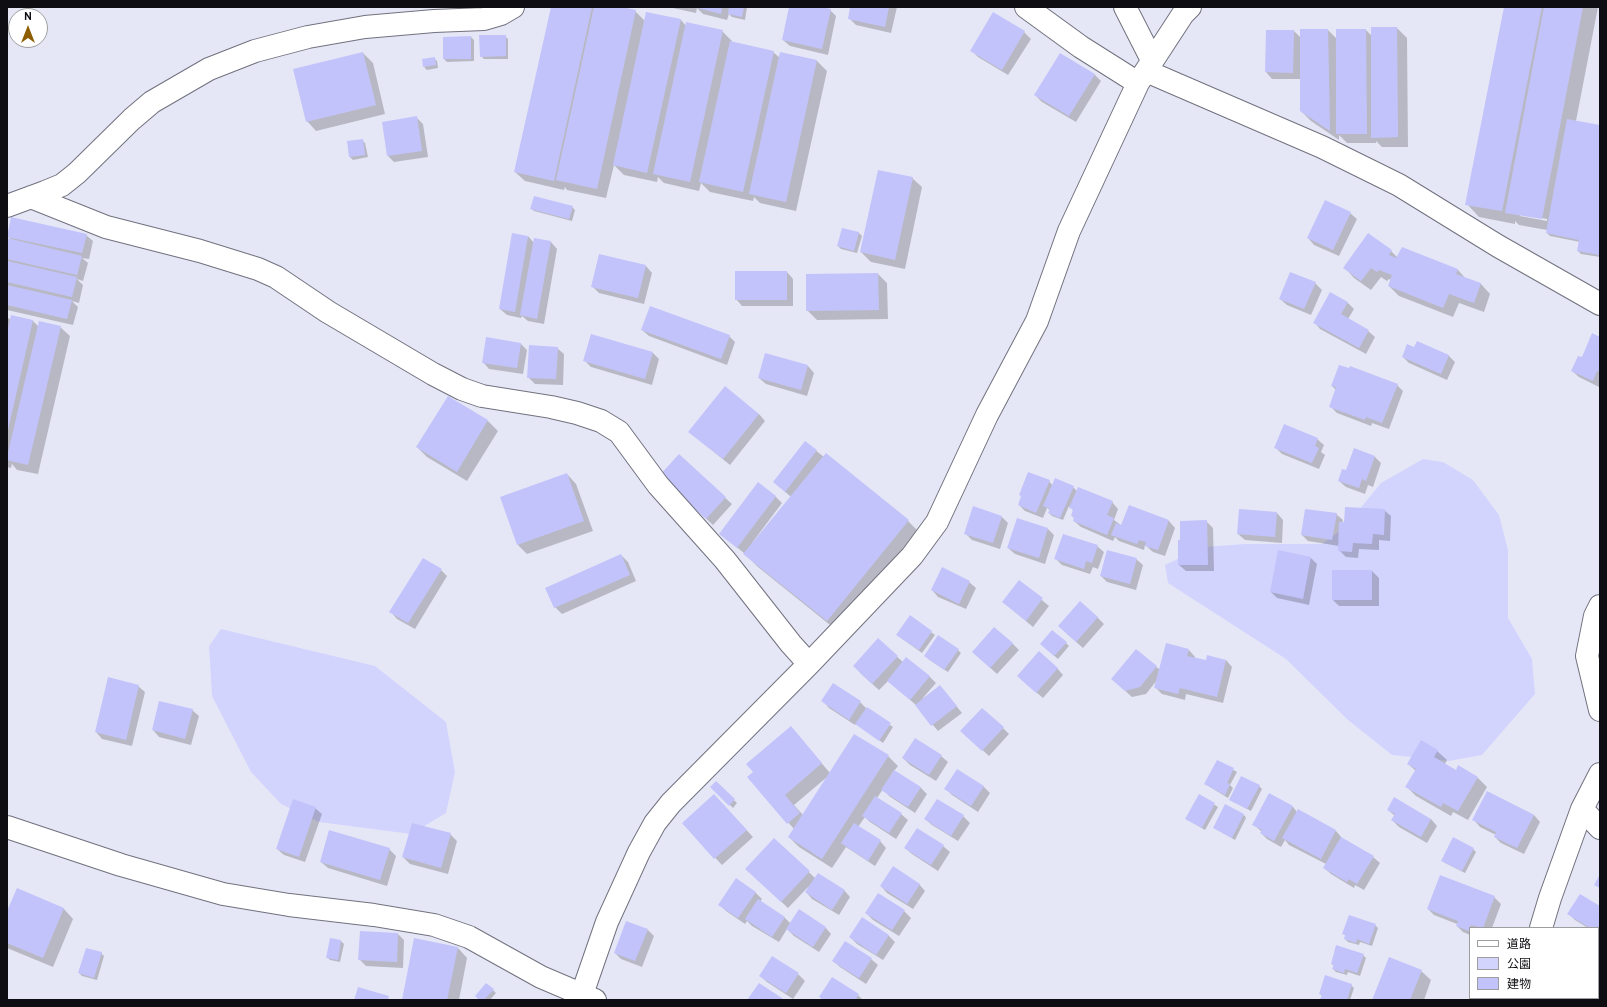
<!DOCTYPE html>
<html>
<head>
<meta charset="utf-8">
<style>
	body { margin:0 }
	#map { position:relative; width:1607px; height:1007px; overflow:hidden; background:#e6e7f6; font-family:Overpass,"Noto Sans JP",sans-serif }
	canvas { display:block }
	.frame { position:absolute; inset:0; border:8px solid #0d0d12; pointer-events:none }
	.legend { position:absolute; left:1469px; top:927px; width:130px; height:72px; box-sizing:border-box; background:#fff; border:1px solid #9e9ea0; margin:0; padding:5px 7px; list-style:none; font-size:12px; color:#0d0d12 }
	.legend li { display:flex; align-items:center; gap:8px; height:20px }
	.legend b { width:20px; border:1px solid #9e9ea0 }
	.north { position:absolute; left:8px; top:8px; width:40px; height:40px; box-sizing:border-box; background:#fff; border:1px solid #9e9ea0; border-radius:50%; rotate:0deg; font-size:11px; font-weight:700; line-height:16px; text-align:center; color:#0d0d12 }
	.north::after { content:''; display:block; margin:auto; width:14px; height:18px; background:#8c5d03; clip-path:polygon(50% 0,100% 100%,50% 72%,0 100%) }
</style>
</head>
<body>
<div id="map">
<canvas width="1607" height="1007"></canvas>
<div class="frame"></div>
<ul class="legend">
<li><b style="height:5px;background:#fff"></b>道路</li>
<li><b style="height:11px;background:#d3d4fe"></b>公園</li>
<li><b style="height:11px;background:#c3c3fb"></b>建物</li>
</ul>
<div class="north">N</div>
</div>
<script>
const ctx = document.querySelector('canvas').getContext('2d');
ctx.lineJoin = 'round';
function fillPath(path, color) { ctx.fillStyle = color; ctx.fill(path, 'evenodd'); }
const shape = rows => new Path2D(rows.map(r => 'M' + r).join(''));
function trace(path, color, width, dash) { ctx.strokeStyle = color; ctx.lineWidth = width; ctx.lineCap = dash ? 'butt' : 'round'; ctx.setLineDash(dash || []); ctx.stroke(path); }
fillPath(shape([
	[1423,459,1443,462,1473,480,1499,515,1508,550,1508,618,1532,659,1535,694,1482,755,1449,761,1392,755,1348,720,1286,659,1168,583,1165,565,1203,547,1245,544,1322,544,1345,527,1381,483],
	[221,629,375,666,446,722,455,772,446,813,411,834,319,822,281,804,251,772,212,696,209,646]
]), '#d3d4fe');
fillPath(shape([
	[552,7,617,7,635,11,645,21,681,20,686,26,722,31,732,41,732,43,773,52,780,58,781,54,817,61,827,71,796,211,760,203,754,197,753,201,710,192,701,183,699,191,664,183,658,177,657,182,624,175,614,165,606,198,567,190,565,187,564,190,525,181,515,172],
	[668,7,747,7,745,20,732,17,729,14,727,20,703,14,697,8,696,13],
	[790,7,817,7,830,10,836,16,828,55,790,46,783,40],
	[846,7,897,7,891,33,856,25,849,18,851,8],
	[1505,7,1598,7,1576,121,1600,126,1600,257,1581,254,1578,251,1580,242,1550,236,1547,233,1547,230,1519,225,1515,221,1515,224,1479,217,1467,204],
	[1520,214,1547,219,1547,221,1520,216],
	[1397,28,1407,38,1408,147,1382,147,1376,141,1376,143,1347,143,1339,135,1339,140,1311,121,1301,111,1301,79,1272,79,1266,72,1267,31,1294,31,1301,38,1328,30,1337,39,1366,30,1372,36],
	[1024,32,1031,39,1008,75,978,57,972,51],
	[505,36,508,39,508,59,484,59,481,56],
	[471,37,474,40,474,61,447,62,444,59],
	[363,53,373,63,385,114,316,131,307,121],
	[434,58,437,61,438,68,427,70,424,67],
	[1094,74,1101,81,1076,122,1042,102,1035,95],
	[416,117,423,124,428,157,394,162,388,156],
	[362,140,365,143,368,157,353,160,350,157],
	[912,178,922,187,905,269,871,262,861,252],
	[572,207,575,210,572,221,534,211,531,208],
	[1350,213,1357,219,1339,256,1314,245,1308,238],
	[843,229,859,233,862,236,857,253,841,249,838,246],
	[86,235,93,241,89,259,82,258,88,263,83,281,77,279,83,285,79,303,72,301,78,307,73,325,7,310,7,239,12,240,7,236],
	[528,236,534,243,535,239,551,242,557,249,544,324,528,321,522,316,521,318,507,315,500,309],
	[1403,248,1458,270,1466,279,1481,284,1490,294,1484,312,1459,303,1453,317,1399,296,1389,286,1391,280,1389,279,1387,281,1381,277,1371,290,1354,278,1345,268,1391,251,1397,257],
	[646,266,652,273,644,304,599,293,592,286],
	[787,272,793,279,793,306,742,306,736,299],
	[878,274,887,283,888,319,817,320,807,310],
	[1315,283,1322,290,1311,315,1287,305,1280,299],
	[1347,302,1354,309,1348,319,1368,331,1375,337,1366,354,1320,329,1314,322],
	[7,317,11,320,33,321,38,326,60,327,70,336,38,474,17,470,12,464,11,468,7,467],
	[642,330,729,336,735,342,727,365,649,336],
	[1600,338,1600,385,1599,387,1579,377,1572,371],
	[487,339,521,344,527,350,523,374,489,369,483,362],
	[1417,342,1449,356,1455,362,1447,380,1409,363,1403,357,1415,348],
	[557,348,564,354,563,385,535,384,528,377],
	[653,353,659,359,652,385,591,367,585,361],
	[808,366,814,373,807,396,766,384,759,378],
	[1397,385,1403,391,1389,429,1372,423,1371,426,1337,413,1330,406,1336,390,1332,386],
	[448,397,488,421,498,431,467,481,427,457,417,447],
	[759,414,765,421,730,465,689,432],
	[1317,439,1324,445,1321,452,1325,455,1319,469,1282,454,1276,448],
	[805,442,824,457,908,521,921,534,840,633,758,567,744,553,720,534,775,496,782,503,752,543,753,544,791,497,774,482],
	[1355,449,1375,457,1381,463,1373,487,1368,485,1365,494,1346,487,1339,481,1347,471],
	[679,456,732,504,713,525,667,482],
	[567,474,576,484,593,531,527,554,518,545],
	[1049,481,1053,486,1073,487,1077,491,1112,502,1118,509,1114,520,1122,526,1130,506,1169,521,1175,528,1165,556,1153,552,1145,545,1144,550,1119,541,1115,537,1113,541,1081,527,1074,521,1075,519,1072,516,1074,511,1069,506,1063,520,1052,516,1049,513,1050,510,1047,508,1043,518,1025,511,1019,505],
	[974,507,1002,517,1008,523,1000,549,972,540,965,533],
	[1384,510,1391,516,1390,541,1379,540,1379,550,1359,549,1358,558,1346,557,1339,550,1339,546,1308,541,1302,535,1336,514,1343,520,1342,523],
	[1277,513,1283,520,1282,543,1245,540,1238,534],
	[1206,521,1213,528,1214,571,1186,571,1179,565,1181,541],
	[1048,529,1054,535,1045,564,1015,554,1008,548],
	[1097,546,1104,552,1098,569,1093,567,1090,574,1062,565,1056,559],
	[621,555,628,562,636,581,562,614,555,607,547,588],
	[1311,558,1317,564,1309,605,1277,598,1271,592],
	[1136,559,1143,565,1136,590,1107,582,1101,576],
	[441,570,447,576,415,629,397,619,391,612],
	[1333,571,1372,571,1379,578,1379,606,1339,606,1333,600],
	[1019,581,1049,606,1033,627,1003,602],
	[969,582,976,588,966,609,938,597,932,590],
	[910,617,935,635,922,653,901,638],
	[1097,617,1104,624,1083,648,1066,633],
	[878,640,903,662,929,676,936,683,922,699,940,686,962,713,938,731,916,705,888,681,879,690,860,673],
	[1012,643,1019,650,997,674,973,652],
	[1066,643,1069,646,1058,659,1044,647],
	[958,650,961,653,948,672,928,659],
	[1136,650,1160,670,1189,650,1195,657,1195,658,1207,661,1226,660,1232,667,1223,703,1186,694,1185,700,1162,694,1156,688,1158,679,1146,694,1132,697,1112,679],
	[1057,668,1063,675,1043,698,1024,682],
	[138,686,145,692,132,746,102,739,96,732],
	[823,701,860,702,867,709,893,727,883,743,856,724,855,725,829,708],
	[192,710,199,716,191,745,159,737,153,730],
	[1003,728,1009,734,989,756,968,737],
	[800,738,830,773,888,756,898,766,894,771,921,788,927,794,915,813,889,796,883,789,877,798,901,814,908,820,896,839,870,822,865,817,858,827,880,841,886,848,875,866,846,847,832,868,799,847,789,837,794,829,748,777],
	[827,777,803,815,794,805],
	[1437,751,1447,760,1445,764,1456,771,1459,766,1478,778,1487,787,1468,820,1453,812,1451,816,1416,796,1407,787,1416,771,1408,764],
	[941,756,948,762,936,781,910,765,903,758],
	[1218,761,1237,772,1230,785,1233,788,1228,798,1205,784],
	[957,770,984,787,990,793,978,812,952,795,946,789],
	[716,783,737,803,733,808,712,787],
	[1259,786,1262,789,1251,811,1230,800],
	[1488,792,1534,815,1540,822,1524,854,1501,843,1495,837,1496,835,1480,827,1474,820],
	[1199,795,1218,807,1205,830,1186,819],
	[1270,795,1293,807,1297,812,1336,831,1342,838,1373,857,1380,863,1364,890,1355,885,1354,888,1331,874,1324,868,1326,864,1289,845,1285,840,1281,847,1267,839,1261,833,1262,832,1254,825],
	[720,802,753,837,722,865,683,824],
	[315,808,322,814,305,862,284,855,277,849],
	[1388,810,1431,819,1437,826,1427,843,1399,827,1392,820,1395,816],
	[1244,815,1246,818,1235,840,1214,828],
	[963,816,970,823,958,841,932,825,925,819],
	[917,829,943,846,950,852,938,871,912,854,905,848],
	[450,834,457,841,448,874,410,864,403,857],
	[774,839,815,878,844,890,850,897,839,915,812,899,806,892,809,886,788,908,753,875],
	[389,849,396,856,387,886,328,868,321,862],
	[1473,849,1476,852,1465,873,1445,863,1442,860],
	[919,884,925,891,913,909,887,893,881,886],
	[18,889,64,909,73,919,53,967,7,948,7,914],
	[755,892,762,899,760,902,784,917,791,924,825,927,831,934,819,952,794,936,787,929,779,942,752,926,747,921,745,924,726,911,720,905],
	[878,895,904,911,911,918,899,936,873,920,866,913],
	[1494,897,1501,904,1492,928,1470,928,1470,935,1463,932,1457,926,1457,924,1434,915,1428,909],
	[1600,907,1600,936,1598,934,1598,928,1588,928,1575,920,1569,914],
	[1375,925,1378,928,1372,946,1360,942,1359,945,1348,942,1345,939,1346,937,1344,934],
	[648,930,654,936,642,967,621,959,615,953],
	[398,934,404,940,403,968,366,966,360,960],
	[888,935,895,942,883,960,857,944,850,937],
	[341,941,344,944,340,962,330,960,327,957],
	[458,948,467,958,459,1000,403,1000],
	[101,953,104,956,97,980,82,976,79,973],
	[1363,955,1366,958,1360,976,1348,972,1347,975,1336,972,1333,969,1334,966,1332,964],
	[871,959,878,965,866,984,840,967,833,961],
	[1421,971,1431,980,1424,1000,1373,1000],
	[798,974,805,981,793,999,767,982,760,976],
	[1351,985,1354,988,1350,1000,1323,1000,1321,998,1322,996,1320,994],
	[493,990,496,993,490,1000,480,1000],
	[858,995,863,1000,823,1000,820,997]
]), '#0003');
fillPath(shape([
	[551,7,592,7,554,181,514,172],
	[594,7,622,7,636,10,597,189,556,180],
	[694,7,722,7,721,14],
	[729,7,744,7,742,17,728,14],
	[789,7,822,7,831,9,822,49,782,40],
	[850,7,889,7,885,27,848,19],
	[1504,7,1542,7,1502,211,1465,205],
	[1544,7,1583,7,1542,219,1505,213],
	[646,12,681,19,647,173,613,165],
	[993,12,1025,31,1002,70,970,51],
	[686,22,723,30,690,182,653,174],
	[1371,27,1397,27,1398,137,1371,138],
	[1300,29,1328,29,1330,131,1300,111],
	[1336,29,1366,29,1367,134,1336,134],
	[1266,30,1294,30,1293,73,1265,72],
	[479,35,506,35,506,56,480,57],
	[471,36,471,59,443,59,443,37],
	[730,41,774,51,743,192,699,182],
	[363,52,376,105,306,122,293,69],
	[780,52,817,60,786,202,749,194],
	[1060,53,1095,74,1069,116,1034,95],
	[435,57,436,65,423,67,422,59],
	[417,116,422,151,387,156,382,122],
	[1567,119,1600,125,1600,255,1577,251,1579,240,1546,233],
	[363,139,365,155,349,157,347,141],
	[878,170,913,177,895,260,860,252],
	[534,196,573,206,569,219,530,209],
	[1325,200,1351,212,1333,250,1307,238],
	[11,217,87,234,82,253,7,237],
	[842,228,859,232,854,251,837,246],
	[512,233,528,236,515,312,499,309],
	[1368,233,1392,250,1389,255,1396,258,1402,247,1458,269,1456,274,1481,283,1474,303,1449,294,1443,308,1388,286,1392,275,1379,270,1377,272,1371,268,1361,281,1343,268],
	[7,238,82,256,77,275,7,259],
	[534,238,551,241,537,319,520,315],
	[599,254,646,265,638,298,591,287],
	[7,261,77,277,72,297,7,282],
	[735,271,787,271,787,300,735,300],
	[1290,272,1316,282,1304,309,1279,299],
	[878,273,879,310,806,311,806,274],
	[7,285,72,300,67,319,7,305],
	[1330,292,1348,302,1341,314,1369,330,1359,348,1313,323],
	[650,306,730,335,721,359,641,330],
	[11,315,33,320,8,430,7,333],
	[39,321,61,326,28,465,7,460,7,457],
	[1592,333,1600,337,1600,372,1597,371,1593,381,1571,371,1578,356,1582,357],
	[591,334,653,352,645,379,583,361],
	[486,337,521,343,517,368,482,363],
	[1417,341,1449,355,1441,374,1402,357,1407,344,1414,347],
	[529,345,558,347,556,379,527,378],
	[765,353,808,365,801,390,758,378],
	[1339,365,1349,368,1350,366,1398,384,1382,423,1366,417,1365,420,1329,407,1336,387,1331,386],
	[725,386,759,414,723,459,688,432],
	[448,396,488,420,457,472,416,447],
	[1284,424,1318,438,1315,446,1319,448,1312,463,1274,448],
	[805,441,817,450,785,492,773,482],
	[1354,448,1375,456,1366,481,1362,479,1359,488,1338,481,1342,469,1346,470],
	[826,453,909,520,827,621,743,554],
	[679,454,726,497,706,519,659,476],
	[1028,472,1050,480,1036,513,1018,505,1021,496,1019,495],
	[567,473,584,521,517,545,500,497],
	[1055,478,1074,486,1060,518,1048,513,1050,509,1043,506],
	[758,482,776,496,737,548,719,534],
	[1078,487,1113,501,1107,515,1114,518,1107,535,1073,521,1074,517,1071,516,1073,509,1069,508],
	[1129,505,1169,520,1158,550,1145,546,1146,542,1139,540,1137,544,1111,535,1116,523,1121,525],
	[973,506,1002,516,993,543,964,534],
	[1345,507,1385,509,1384,535,1373,534,1372,544,1353,543,1352,552,1338,551,1339,522,1344,522],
	[1239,509,1277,512,1275,537,1237,534],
	[1305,509,1337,513,1332,540,1301,535],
	[1017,518,1048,528,1039,558,1007,548],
	[1207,520,1208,565,1178,565,1178,540,1180,540,1180,521],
	[1063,534,1098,545,1092,563,1086,561,1084,569,1054,559],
	[1107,550,1137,558,1130,584,1100,576],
	[1278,550,1311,557,1303,599,1270,592],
	[621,554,630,575,554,608,545,588],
	[423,558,442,569,408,623,389,612],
	[942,567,970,581,959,604,931,590],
	[1332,570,1372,570,1372,600,1332,600],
	[1019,580,1043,598,1026,621,1002,602],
	[1080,601,1098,617,1076,642,1058,626],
	[910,615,932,631,919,650,896,635],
	[994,627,1013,643,990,668,972,652],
	[1052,630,1067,642,1054,656,1040,644],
	[938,635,959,649,944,670,924,656],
	[878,638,898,656,872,684,853,666],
	[1166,643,1189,649,1187,656,1206,660,1207,655,1226,660,1217,697,1180,688,1178,694,1154,688],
	[1136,649,1157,666,1140,687,1125,691,1111,679],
	[1039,651,1058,668,1036,693,1017,676],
	[906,657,930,676,910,700,887,681],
	[108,677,139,685,126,740,95,732],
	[833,683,861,701,849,720,821,701],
	[940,685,957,706,931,726,915,705],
	[159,701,193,709,185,739,152,730],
	[867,707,891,723,879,741,855,724],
	[982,708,1004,727,982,751,960,731],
	[791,726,822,763,785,795,800,813,787,824,747,777,753,772,746,764],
	[854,734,889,755,822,859,788,837],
	[915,738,942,755,929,775,902,758],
	[1421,740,1438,750,1434,757,1456,770,1458,765,1478,777,1458,811,1443,803,1441,807,1405,787,1416,769,1407,764],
	[1217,760,1234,768,1227,783,1230,784,1225,795,1204,784],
	[957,769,984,786,971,806,944,789],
	[894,770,921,787,908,807,881,790],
	[1241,776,1260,785,1247,809,1229,800],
	[716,781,735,799,729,806,710,787],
	[1487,791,1534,815,1517,848,1494,837,1496,832,1472,820],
	[1269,793,1293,806,1274,841,1260,833,1262,830,1252,825],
	[714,794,747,830,714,859,682,823],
	[1199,794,1215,803,1202,828,1185,819],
	[875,796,902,813,889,833,862,816],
	[1394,797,1431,819,1421,837,1391,820,1395,814,1387,810],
	[293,799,316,807,299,857,276,849],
	[937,799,964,815,951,836,924,819],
	[1225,804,1244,814,1232,838,1213,828],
	[1298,809,1336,830,1321,859,1282,838],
	[412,823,451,833,441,868,402,857],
	[854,823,881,840,868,861,841,843],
	[917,828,944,845,931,865,904,848],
	[329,830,390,848,380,880,320,862],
	[1341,837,1374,856,1357,884,1349,879,1347,882,1323,868],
	[1453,837,1474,848,1462,871,1441,861],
	[774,838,810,871,781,902,745,869],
	[893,866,920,884,907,904,880,886],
	[818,873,845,890,832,910,805,892],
	[1600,874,1600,888,1594,885],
	[1440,875,1495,896,1483,928,1471,925,1469,931,1456,926,1458,921,1427,909],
	[736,878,756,892,738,918,718,905],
	[17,888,64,908,43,958,7,943,7,911],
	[878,893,905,910,892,930,865,913],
	[1580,894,1600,906,1600,923,1597,928,1590,928,1567,914],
	[758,899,785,917,772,937,745,919],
	[799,909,826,927,813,947,786,929],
	[1349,915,1376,924,1369,944,1357,939,1356,943,1344,939,1345,935,1342,934],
	[862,917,889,935,876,955,849,937],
	[626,921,648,929,635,961,614,953],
	[360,931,398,933,397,962,358,960],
	[330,938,341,940,338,960,326,958],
	[414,938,458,947,447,1000,402,1000],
	[845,941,872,958,859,978,832,961],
	[1336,945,1364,954,1357,973,1345,969,1344,973,1332,969,1334,965,1331,964],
	[86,948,102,952,94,978,78,973],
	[772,956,799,973,786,993,759,976],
	[1389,957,1422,970,1410,1000,1372,1000],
	[1598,973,1600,973,1600,1000,1580,1000,1580,998,1598,998],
	[1325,975,1352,984,1347,1000,1324,1000,1320,999,1322,995,1319,994],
	[832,977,859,994,855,1000,823,1000,819,997],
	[486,983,494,989,484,1000,479,1000,475,996],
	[759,983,785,1000,747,1000],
	[358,987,389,996,388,1000,354,1000]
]), '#c3c3fb');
const street = shape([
	[1026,7,1081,47,1138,83],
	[1125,7,1152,60],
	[1146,71,1322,147,1399,185,1498,246,1600,304],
	[31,197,106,227,200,251,258,269,276,277,328,312,433,374,462,389,482,396,551,407,577,413,601,421,619,432,658,485,725,560,791,644,809,664],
	[7,206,45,192,62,185,77,173,132,119,152,102,209,69,255,51,308,37,365,27,434,21,484,19,501,14,513,7],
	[1600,606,1595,616,1587,656,1600,710],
	[1582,809,1600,828],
	[7,827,121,865,223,894,289,905,374,915,434,925,469,937,541,977,595,1000],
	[1541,928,1550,898,1582,809,1600,774],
	[580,1000,607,922,639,852,655,823,671,803,809,664,912,556,937,522,987,415,1037,321,1069,231,1138,83,1183,14,1190,7],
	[1524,1000,1524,998]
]);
trace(street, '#71717f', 24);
trace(street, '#fff', 22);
</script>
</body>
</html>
